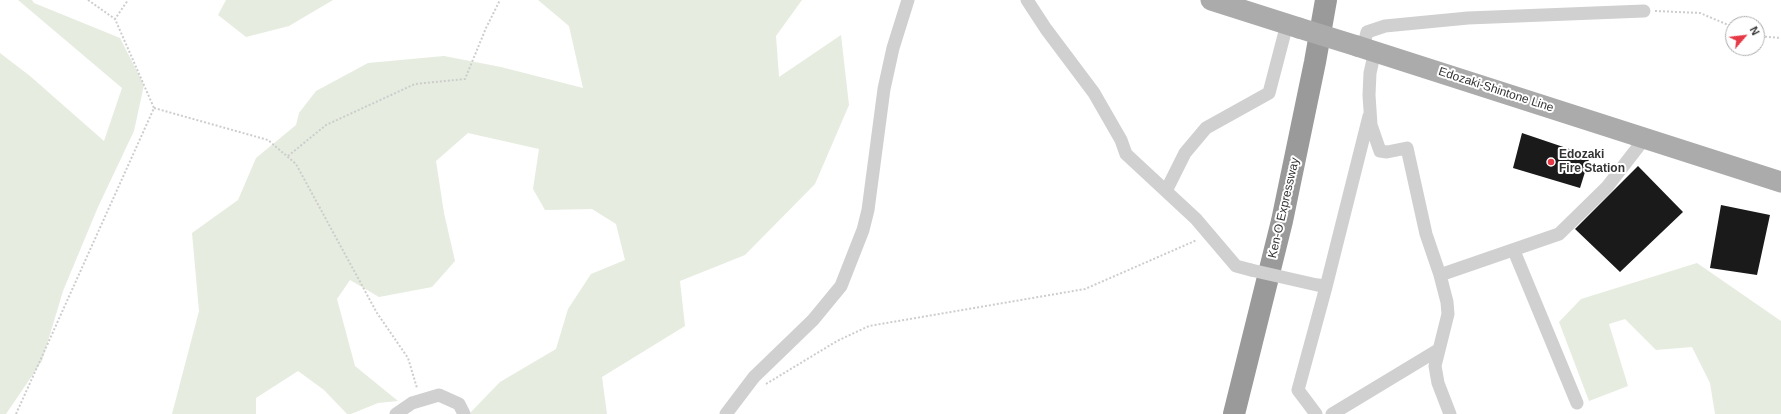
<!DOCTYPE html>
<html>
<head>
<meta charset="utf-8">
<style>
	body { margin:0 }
	#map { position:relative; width:1781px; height:414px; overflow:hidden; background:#fff; font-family:Arial,sans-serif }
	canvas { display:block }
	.north { position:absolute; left:1725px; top:16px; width:40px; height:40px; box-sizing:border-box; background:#fff; border:1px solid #adadad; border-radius:50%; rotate:62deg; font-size:11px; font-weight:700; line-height:16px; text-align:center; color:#333 }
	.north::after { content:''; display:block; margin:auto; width:14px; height:18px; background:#e63946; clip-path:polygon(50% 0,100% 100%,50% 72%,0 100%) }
</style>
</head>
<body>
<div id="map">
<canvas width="1781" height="414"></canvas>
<div class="north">N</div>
</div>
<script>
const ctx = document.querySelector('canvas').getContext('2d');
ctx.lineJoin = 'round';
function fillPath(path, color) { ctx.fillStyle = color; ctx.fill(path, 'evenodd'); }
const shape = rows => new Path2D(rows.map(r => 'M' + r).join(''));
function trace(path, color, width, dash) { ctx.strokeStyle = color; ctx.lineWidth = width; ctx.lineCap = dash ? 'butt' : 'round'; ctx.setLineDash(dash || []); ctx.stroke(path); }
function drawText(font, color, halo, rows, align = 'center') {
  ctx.font = font + ' Arial,sans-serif'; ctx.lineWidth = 4; ctx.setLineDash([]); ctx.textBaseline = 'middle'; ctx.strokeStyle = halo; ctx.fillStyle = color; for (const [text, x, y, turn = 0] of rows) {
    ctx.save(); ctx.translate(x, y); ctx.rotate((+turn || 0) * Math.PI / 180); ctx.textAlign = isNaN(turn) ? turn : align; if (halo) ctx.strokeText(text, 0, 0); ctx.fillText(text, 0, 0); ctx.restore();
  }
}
fillPath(shape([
	[18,0,32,0,34,3,120,38,144,85,134,131,98,207,63,291,42,361,6,414,0,414,0,53,30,76,104,141,122,88],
	[226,0,333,0,289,26,246,37,218,15],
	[538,0,802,0,776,36,779,77,841,35,849,105,815,184,745,255,680,281,685,326,602,377,607,414,469,414,500,382,556,349,568,309,591,274,625,260,616,224,592,209,545,210,533,189,539,149,468,133,436,161,444,213,455,261,432,287,379,297,350,280,337,299,355,366,398,401,378,403,351,414,347,414,324,390,298,371,256,398,256,414,172,414,199,311,192,233,238,200,256,158,296,125,299,113,316,91,368,63,444,56,501,67,583,88,569,26],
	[1697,263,1781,321,1781,414,1715,414,1710,383,1692,347,1656,350,1625,319,1609,324,1628,386,1589,401,1559,322,1581,299]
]), '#e6ecdf');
fillPath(shape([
	[1522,133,1590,156,1580,188,1513,168],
	[1638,166,1683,212,1620,272,1575,229],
	[1721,205,1770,215,1757,275,1710,268]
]), '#1a1a1a');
trace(shape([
	[88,0,115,19],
	[1655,11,1700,13,1733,27],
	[1757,36,1781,38],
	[154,108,268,140,296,164,377,313,408,358,417,388],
	[288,156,326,125,415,84,465,79,486,28,500,0],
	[766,384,837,341,869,326,1085,289,1197,240],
	[16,414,154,108,115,19,128,0]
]), '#cdcdcd', 2, [2, 2]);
trace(shape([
	[1027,0,1046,29,1094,93,1121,140,1126,154,1196,219,1236,266,1251,270],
	[1363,48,1367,32,1385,26,1468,18,1644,11],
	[1375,51,1370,73,1369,95,1371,125,1380,151,1387,152,1407,148,1426,234,1440,275,1447,302,1448,314,1435,366,1438,383,1450,414],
	[1166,191,1185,153,1206,128,1269,93,1287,24],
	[1514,251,1577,403],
	[1440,275,1559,234,1607,187,1645,138],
	[1326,287,1369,116],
	[396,414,412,403,439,395,459,404,464,414],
	[726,414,754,377,813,320,841,286,863,230,868,210,884,89,893,48,908,0],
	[1316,414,1298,390,1326,287,1319,285],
	[1332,414,1438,350]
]), '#d0d0d0', 13);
trace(shape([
	[1211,0,1299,28],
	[1357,46,1781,182]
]), '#ababab', 21);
trace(shape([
	[1234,414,1282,221,1315,62,1326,0]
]), '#9a9a9a', 22);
trace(shape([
	[1251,270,1317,285]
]), '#d0d0d0', 13);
trace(shape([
	[1299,28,1357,46]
]), '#ababab', 21);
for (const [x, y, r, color] of [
	[1551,162,4,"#e63946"]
]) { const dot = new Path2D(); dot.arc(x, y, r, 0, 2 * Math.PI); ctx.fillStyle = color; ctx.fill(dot); trace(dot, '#fff', 1.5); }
drawText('12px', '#333', '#fff', [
	["Edozaki-Shintone Line",1496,90,18],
	["Ken-O Expressway",1284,208,-77]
]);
drawText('bold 12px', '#333', '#fff', [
	["Edozaki",1559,155],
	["Fire Station",1559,169]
], 'left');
</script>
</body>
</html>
